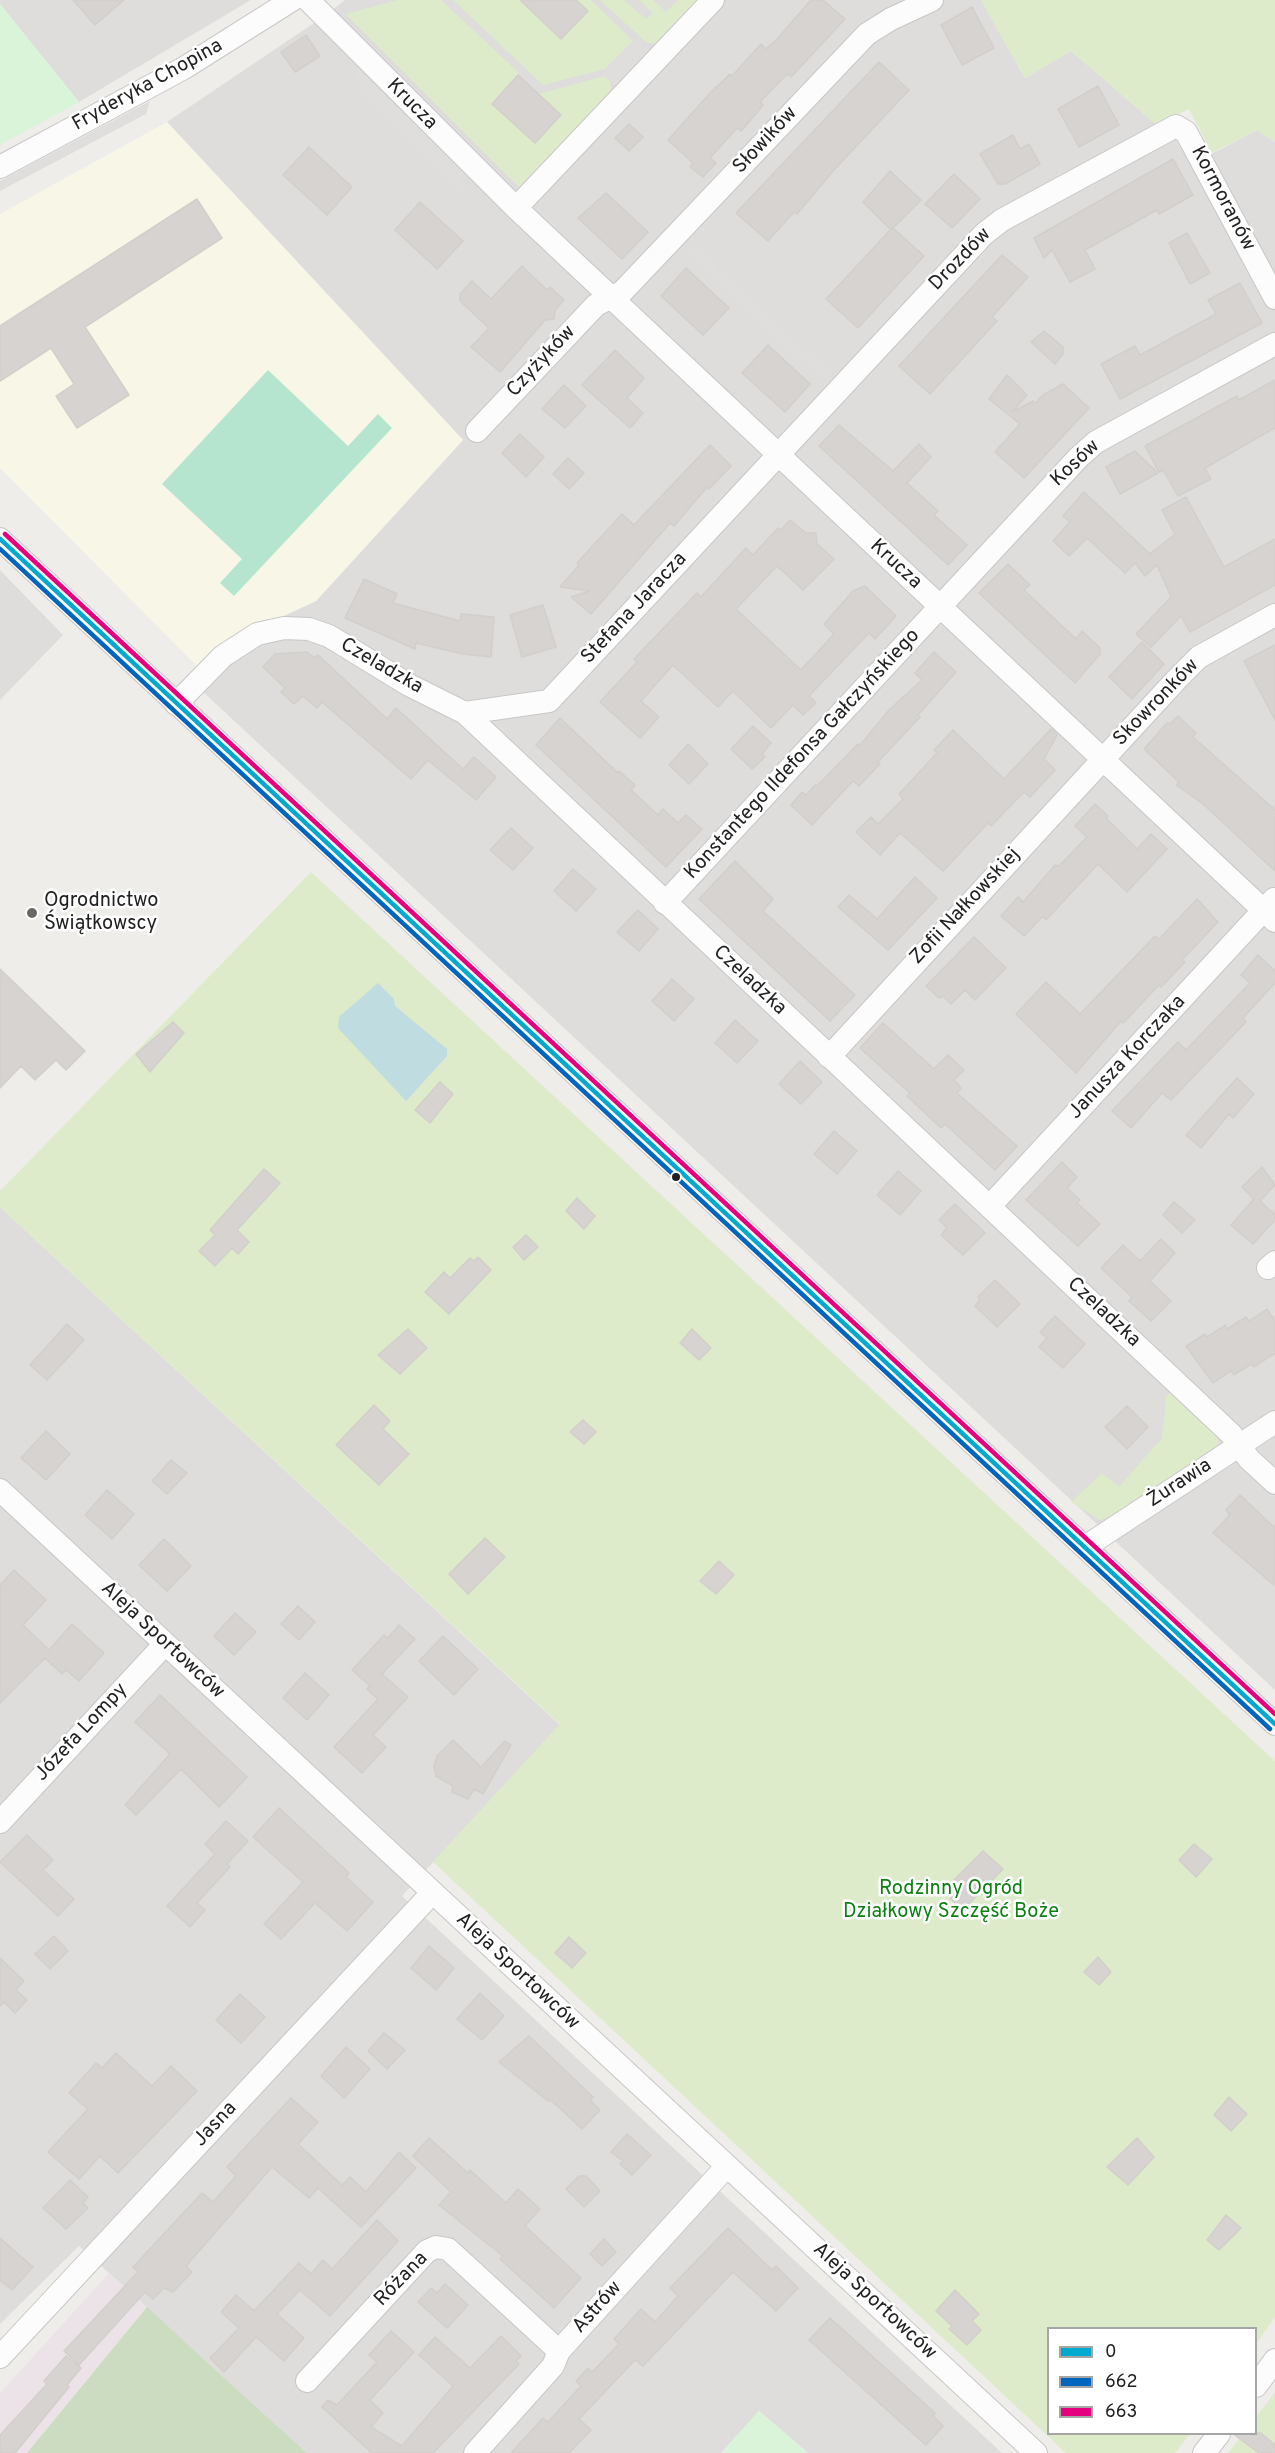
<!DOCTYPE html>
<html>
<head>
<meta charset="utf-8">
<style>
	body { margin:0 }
	#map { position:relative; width:1275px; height:2453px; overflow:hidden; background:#efedea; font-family:Overpass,sans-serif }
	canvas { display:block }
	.legend { position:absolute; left:1047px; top:2327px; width:210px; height:108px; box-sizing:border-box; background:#fff; border:2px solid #a6a6a6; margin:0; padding:8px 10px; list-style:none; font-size:18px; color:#212121 }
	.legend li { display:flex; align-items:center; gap:12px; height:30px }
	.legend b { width:30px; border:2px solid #a6a6a6 }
</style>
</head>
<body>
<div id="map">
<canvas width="1275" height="2453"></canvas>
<ul class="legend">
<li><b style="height:8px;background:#00a9ce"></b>0</li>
<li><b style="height:8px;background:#0065bd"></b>662</li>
<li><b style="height:8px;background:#e5007d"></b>663</li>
</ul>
</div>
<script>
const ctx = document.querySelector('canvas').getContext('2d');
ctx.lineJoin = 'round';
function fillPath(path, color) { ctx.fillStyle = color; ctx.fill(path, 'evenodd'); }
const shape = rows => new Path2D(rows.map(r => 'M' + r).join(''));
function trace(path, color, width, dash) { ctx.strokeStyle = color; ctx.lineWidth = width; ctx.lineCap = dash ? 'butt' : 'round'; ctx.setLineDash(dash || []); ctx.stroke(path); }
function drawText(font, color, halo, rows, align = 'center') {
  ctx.font = font + ' Overpass,sans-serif'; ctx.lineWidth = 5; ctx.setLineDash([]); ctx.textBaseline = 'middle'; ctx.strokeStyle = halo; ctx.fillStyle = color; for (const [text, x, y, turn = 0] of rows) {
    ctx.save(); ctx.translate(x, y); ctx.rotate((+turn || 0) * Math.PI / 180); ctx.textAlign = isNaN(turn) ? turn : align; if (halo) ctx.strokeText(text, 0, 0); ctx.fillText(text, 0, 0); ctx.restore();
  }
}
fillPath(shape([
	[0,0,251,0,79,102,0,4],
	[345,0,981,0,1025,78,1071,51,1157,125,1170,130,1191,165,1257,130,1275,142,1275,1690,186,676,240,636,316,601,463,440,167,122,323,17],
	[0,570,63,635,0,700],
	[0,1207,560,1725,402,1896,1002,2453,808,2453,759,2411,721,2453,307,2453,79,2246,0,2324]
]), '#dedddb');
fillPath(shape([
	[109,2273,147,2307,27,2453,0,2453,0,2393]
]), '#ece3e9');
fillPath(shape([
	[167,122,463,440,316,601,240,636,198,667,0,468,0,214]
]), '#f7f6e7');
fillPath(shape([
	[397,0,441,0,519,73,492,104,534,143,560,115,538,94,605,76,610,82,611,95,520,188,346,14],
	[453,0,591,0,633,41,605,69,543,85],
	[600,0,624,0,646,19,653,13,639,0,653,0,666,12,678,0,704,0,660,44,647,43],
	[981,0,1275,0,1275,142,1257,130,1212,153,1189,109,1157,125,1071,51,1025,78],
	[311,872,1275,1761,1275,2317,1256,2344,1256,2328,1048,2328,1048,2434,1190,2434,1175,2453,1066,2453,433,1862,560,1724,0,1207,0,1191],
	[1172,1392,1218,1437,1218,1448,1113,1516,1100,1520,1071,1502,1102,1473,1119,1487,1162,1438,1166,1396],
	[1275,2392,1275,2453,1228,2453,1243,2434,1256,2434,1256,2417]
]), '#ddebca');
fillPath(shape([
	[147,2307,209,2364,307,2453,27,2453]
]), '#cbdcc0');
fillPath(shape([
	[0,4,79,102,0,145],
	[759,2411,785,2433,808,2453,721,2453]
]), '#d9f4d8');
fillPath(shape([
	[268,370,348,446,378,414,392,428,234,596,220,583,242,559,162,484]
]), '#b6e5cf');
fillPath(shape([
	[637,39,652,54,618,89,603,74],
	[357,67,463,171,461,190,359,89],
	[150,101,146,114,0,191,0,181],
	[683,248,696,249,829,374,829,385]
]), '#dfdedd');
fillPath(shape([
	[378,983,394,999,395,1006,447,1049,447,1056,406,1101,338,1028,339,1017]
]), '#bfdce1');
const building = shape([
	[73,0,124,0,95,25,73,0],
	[520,0,576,0,588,11,561,39,520,0],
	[811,0,823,0,845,19,791,77,787,74,760,102,763,105,749,122,741,131,737,128,710,158,716,163,703,177,690,167,693,163,668,140,710,93,730,74,732,76,761,44,766,49,777,39,811,0],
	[972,7,994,48,962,65,941,25,972,7],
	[306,35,320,56,295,72,281,52,306,35],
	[879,62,909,90,834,170,797,214,794,212,768,241,736,213,879,62],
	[518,75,561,115,535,143,492,104,518,75],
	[1098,86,1119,125,1079,147,1058,109,1098,86],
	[629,124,643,137,629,151,615,138,629,124],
	[1013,135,1020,149,1029,144,1040,164,1005,184,998,184,980,154,1013,135],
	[309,147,352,187,327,215,283,175,309,147],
	[1173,159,1193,195,1159,214,1157,210,1085,250,1095,269,1070,282,1052,250,1044,258,1034,238,1173,159],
	[890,171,921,200,893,228,924,256,858,328,826,299,892,228,891,230,863,202,890,171],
	[954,174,980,199,952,228,925,204,954,174],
	[606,193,648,232,622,259,578,218,606,193],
	[197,199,222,238,85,327,129,395,77,428,56,396,74,384,51,348,0,381,0,326,197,199],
	[420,202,463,241,437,269,395,230,420,202],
	[1187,233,1210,273,1190,284,1169,243,1187,233],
	[1002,255,1028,277,992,317,997,321,930,394,899,366,1002,255],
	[522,266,547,290,550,287,564,300,555,310,554,319,545,320,500,372,471,347,489,328,460,301,460,294,472,281,491,299,522,266],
	[686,268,729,308,703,335,661,296,686,268],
	[1240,283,1262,323,1120,399,1101,364,1135,346,1140,355,1216,314,1208,300,1240,283],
	[1044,331,1063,347,1063,354,1055,364,1031,342,1044,331],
	[768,345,810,384,785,412,742,373,768,345],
	[615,350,644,378,627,398,643,413,630,428,582,385,615,350],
	[1007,375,1027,395,1012,412,1033,401,1036,403,1043,395,1063,384,1089,408,1024,478,995,452,1020,424,989,399,1007,375],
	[1275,380,1275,428,1205,468,1211,479,1178,496,1163,470,1159,472,1145,446,1237,396,1239,400,1275,380],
	[564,385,586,406,565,428,542,409,564,385],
	[839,425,893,471,919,444,931,457,907,483,938,511,934,515,967,545,948,565,819,446,839,425],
	[520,434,544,457,526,477,502,453,520,434],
	[710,445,731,466,709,489,707,487,674,526,670,523,591,614,571,597,590,591,560,587,579,565,577,563,622,514,634,525,710,445],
	[1135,451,1158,473,1120,494,1106,467,1135,451],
	[568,458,584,473,569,489,553,474,568,458],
	[1084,492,1152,556,1151,553,1175,534,1162,510,1186,497,1224,567,1275,539,1275,585,1190,632,1181,616,1151,647,1136,634,1171,597,1157,565,1145,576,1135,563,1125,573,1087,538,1069,556,1053,541,1070,522,1063,516,1084,492],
	[790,520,806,533,816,533,817,544,834,559,803,590,777,566,736,609,801,670,834,634,824,624,853,591,865,586,896,616,875,639,869,633,809,696,816,703,803,715,793,705,771,728,733,691,718,707,673,665,641,701,659,717,640,738,600,702,637,662,634,659,697,593,701,597,746,548,753,555,778,528,781,530,790,520],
	[1008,564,1030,585,1024,590,1076,639,1082,631,1100,648,1100,654,1075,683,979,593,1008,564],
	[364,579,397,594,393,603,460,621,461,614,494,617,491,657,463,654,416,643,415,649,345,618,364,579],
	[543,605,556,647,522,657,510,615,543,605],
	[1142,642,1164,664,1132,699,1109,677,1142,642],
	[1275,645,1275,720,1244,661,1275,645],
	[307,652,314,658,318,655,387,719,396,708,463,769,474,757,496,777,476,800,428,760,411,779,322,702,317,708,303,696,294,704,281,692,285,688,263,667,275,654,307,652],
	[934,652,956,672,918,715,920,717,878,762,880,764,859,786,853,781,812,825,791,805,802,792,806,795,815,785,817,786,858,744,860,745,890,709,922,680,915,673,934,652],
	[1178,716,1196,733,1193,737,1275,810,1275,871,1202,803,1176,785,1179,782,1144,749,1167,723,1170,724,1178,716],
	[560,718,618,773,619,771,635,785,631,790,658,815,663,809,678,823,686,815,702,829,666,867,536,745,560,718],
	[753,726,771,743,762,754,765,757,752,769,731,749,753,726],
	[1051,729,1057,735,1044,759,1055,770,1030,797,1024,792,991,826,988,823,943,871,900,833,880,855,856,832,871,817,878,824,903,799,899,794,937,753,934,750,953,730,1004,779,1051,729],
	[688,744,708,764,689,784,669,765,688,744],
	[1095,804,1108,816,1106,818,1137,849,1151,834,1167,849,1127,892,1098,864,1046,920,1043,916,1024,936,1001,916,1018,897,1023,902,1055,865,1059,866,1087,837,1075,826,1095,804],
	[511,828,533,848,513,870,490,850,511,828],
	[735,861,773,899,763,911,855,995,830,1021,699,899,735,861],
	[573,869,596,889,576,911,554,891,573,869],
	[915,877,937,898,888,950,838,907,849,895,877,919,915,877],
	[1197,899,1218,922,1182,960,1185,962,1161,987,1159,985,1123,1023,1121,1021,1076,1073,1016,1014,1046,982,1080,1014,1155,936,1159,939,1197,899],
	[638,910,658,929,639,951,617,932,638,910],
	[974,937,1006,968,975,1000,965,990,951,1004,943,996,939,998,926,986,974,937],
	[1258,955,1275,971,1275,983,1243,1018,1246,1022,1171,1100,1162,1093,1131,1128,1112,1111,1178,1042,1186,1050,1250,983,1241,975,1258,955],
	[0,969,85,1051,66,1070,56,1060,35,1080,21,1066,0,1088,0,969],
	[672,979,694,999,674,1021,652,1001,672,979],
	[735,1020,758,1041,737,1063,715,1043,735,1020],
	[173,1022,184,1033,150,1072,136,1054,173,1022],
	[883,1023,934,1069,948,1055,964,1070,954,1080,961,1088,957,1093,1017,1146,995,1170,945,1124,941,1128,907,1096,910,1093,860,1048,883,1023],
	[800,1061,822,1082,801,1104,779,1084,800,1061],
	[1237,1078,1254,1094,1233,1118,1229,1114,1201,1148,1186,1135,1237,1078],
	[440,1082,453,1094,430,1123,415,1110,440,1082],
	[834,1131,857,1151,837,1174,814,1154,834,1131],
	[1062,1162,1077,1177,1067,1188,1080,1200,1077,1203,1100,1224,1078,1246,1026,1200,1062,1162],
	[1262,1167,1275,1185,1260,1201,1275,1215,1275,1220,1253,1244,1231,1225,1254,1199,1242,1187,1262,1167],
	[264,1169,280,1183,237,1230,249,1242,238,1254,232,1248,215,1266,199,1251,215,1235,210,1230,264,1169],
	[898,1171,921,1191,900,1215,877,1195,898,1171],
	[577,1198,595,1216,584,1229,566,1211,577,1198],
	[1174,1202,1195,1220,1182,1233,1163,1215,1174,1202],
	[955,1204,985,1233,963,1255,941,1235,947,1228,939,1220,955,1204],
	[526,1235,538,1247,524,1260,513,1247,526,1235],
	[1161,1239,1175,1253,1150,1281,1171,1301,1151,1321,1129,1301,1132,1297,1101,1268,1123,1245,1140,1261,1161,1239],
	[478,1257,491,1270,449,1314,425,1292,444,1272,450,1278,470,1258,474,1261,478,1257],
	[995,1280,1020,1304,997,1327,975,1306,980,1300,978,1297,995,1280],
	[1267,1309,1275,1321,1275,1353,1254,1367,1251,1364,1234,1375,1231,1371,1213,1383,1186,1346,1205,1334,1207,1337,1225,1325,1227,1329,1246,1317,1249,1321,1267,1309],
	[1055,1316,1085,1344,1063,1368,1039,1347,1047,1338,1040,1332,1055,1316],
	[67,1324,84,1340,47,1380,30,1365,67,1324],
	[408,1329,427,1348,400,1374,378,1355,408,1329],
	[692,1329,711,1348,699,1360,680,1343,692,1329],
	[374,1405,390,1421,383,1429,409,1454,379,1485,336,1445,374,1405],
	[1127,1406,1148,1427,1127,1449,1105,1427,1127,1406],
	[583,1420,596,1432,584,1444,570,1432,583,1420],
	[46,1431,70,1454,46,1480,21,1458,46,1431],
	[171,1460,187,1473,167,1494,152,1481,171,1460],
	[107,1490,134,1514,112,1539,85,1515,107,1490],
	[1240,1495,1275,1528,1275,1586,1213,1533,1230,1515,1226,1510,1240,1495],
	[485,1538,505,1557,468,1594,449,1574,485,1538],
	[164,1539,191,1566,167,1591,139,1565,164,1539],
	[719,1561,734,1575,716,1594,700,1581,719,1561],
	[14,1570,46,1600,23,1625,49,1650,72,1624,104,1653,79,1681,66,1670,62,1674,45,1658,0,1703,0,1585,14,1570],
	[298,1606,315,1622,299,1640,281,1624,298,1606],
	[235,1613,256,1632,234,1655,214,1636,235,1613],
	[399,1625,415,1639,382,1674,408,1697,373,1735,386,1747,362,1773,334,1747,378,1699,367,1689,370,1686,352,1670,384,1635,388,1638,399,1625],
	[443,1636,478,1669,454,1695,419,1661,443,1636],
	[305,1673,329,1695,307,1720,283,1698,305,1673],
	[160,1695,247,1777,219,1807,181,1769,136,1815,125,1805,170,1754,135,1722,160,1695],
	[453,1740,481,1767,505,1741,511,1745,483,1794,474,1789,468,1799,452,1792,453,1786,436,1776,434,1766,437,1756,453,1740],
	[279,1808,349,1873,346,1877,373,1902,347,1931,315,1903,281,1939,264,1924,303,1882,253,1837,279,1808],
	[226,1821,248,1841,227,1864,230,1867,197,1903,205,1910,190,1927,167,1906,215,1854,205,1844,226,1821],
	[27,1835,53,1860,43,1870,74,1899,58,1916,0,1862,27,1835],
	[1194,1844,1212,1859,1196,1877,1179,1860,1194,1844],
	[983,1851,1003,1869,966,1907,959,1907,950,1898,956,1892,948,1886,983,1851],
	[54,1936,68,1951,50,1969,35,1954,54,1936],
	[569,1937,586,1953,572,1968,555,1953,569,1937],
	[429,1946,454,1968,436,1990,411,1968,429,1946],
	[1098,1957,1111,1972,1099,1985,1084,1972,1098,1957],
	[0,1958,24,1981,16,1990,27,2000,15,2013,4,2002,0,2006,0,1958],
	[480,1993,504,2016,482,2040,457,2019,480,1993],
	[240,1994,265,2017,241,2043,216,2020,240,1994],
	[384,2033,405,2050,387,2069,368,2051,384,2033],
	[529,2036,593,2097,590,2100,600,2110,582,2129,552,2101,548,2101,499,2062,529,2036],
	[346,2047,370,2069,344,2098,321,2076,346,2047],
	[116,2053,152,2086,171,2066,197,2091,118,2173,100,2156,79,2179,48,2152,88,2109,69,2093,96,2063,102,2068,116,2053],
	[1229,2097,1247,2114,1231,2131,1214,2115,1229,2097],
	[291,2098,318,2122,298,2144,342,2185,350,2177,366,2192,399,2152,416,2168,361,2227,318,2188,309,2198,272,2167,186,2266,192,2272,173,2292,164,2288,153,2299,145,2292,79,2365,64,2351,138,2272,133,2267,202,2193,213,2202,236,2176,227,2167,291,2098],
	[627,2134,651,2155,632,2175,620,2164,623,2161,611,2152,627,2134],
	[429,2138,468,2173,470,2170,506,2203,518,2189,540,2209,525,2226,581,2278,554,2308,500,2259,503,2256,439,2205,451,2192,413,2156,429,2138],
	[1137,2138,1154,2157,1128,2185,1107,2167,1137,2138],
	[579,2176,586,2176,600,2191,584,2207,566,2189,579,2176],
	[70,2180,88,2197,83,2203,88,2208,66,2229,43,2208,70,2180],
	[1226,2215,1241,2228,1219,2250,1207,2240,1226,2215],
	[377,2220,398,2241,330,2316,300,2290,277,2314,304,2338,284,2361,256,2337,224,2372,210,2358,239,2328,221,2312,236,2295,254,2311,299,2263,311,2274,323,2260,332,2269,377,2220],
	[728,2228,772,2270,776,2266,798,2288,776,2311,733,2272,643,2366,635,2360,579,2419,591,2430,569,2453,511,2453,543,2418,548,2422,581,2386,576,2381,588,2368,592,2372,619,2344,614,2339,641,2309,655,2322,678,2296,670,2288,728,2228],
	[0,2238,33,2267,12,2290,0,2280,0,2238],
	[604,2239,616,2252,602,2266,590,2254,604,2239],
	[445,2284,468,2305,447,2328,418,2302,431,2288,437,2293,445,2284],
	[955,2290,979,2314,972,2321,981,2330,967,2345,949,2329,952,2326,936,2311,955,2290],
	[830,2318,935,2413,933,2416,943,2426,926,2445,809,2340,830,2318],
	[391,2331,414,2352,370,2400,383,2413,371,2427,402,2446,453,2386,419,2355,435,2337,470,2368,501,2336,521,2356,516,2361,519,2364,433,2453,372,2453,322,2407,328,2400,337,2405,377,2362,369,2355,391,2331],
	[66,2356,81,2368,67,2385,69,2387,15,2453,0,2453,0,2435,47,2384,44,2381,66,2356],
	[1232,2433,1261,2433,1275,2445,1275,2453,1259,2453,1232,2433]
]);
fillPath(building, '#d6d3d1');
trace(building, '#d2cfcb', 1.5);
const minor = shape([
	[308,0,516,208,1275,921],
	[0,167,184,68,292,0],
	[516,208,713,0],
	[477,431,596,305,622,292,867,34,891,19,932,0],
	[0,539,1275,1724],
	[176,704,223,656,257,634,284,628,309,629,329,636,409,685,465,713,1231,1434,1249,1459,1275,1483],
	[465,713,549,701,984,234,1002,220,1176,126,1186,132,1275,298],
	[665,903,1079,457,1096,442,1275,344],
	[829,1057,1177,679,1199,657,1275,615],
	[990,1206,1274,899],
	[1268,1268,1275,1262],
	[0,1490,1036,2453],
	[1085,1547,1275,1422],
	[0,1822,165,1644],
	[0,2357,432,1893],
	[307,2381,427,2251,436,2247,448,2249,559,2351],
	[1256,2386,1275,2360],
	[475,2453,553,2366,559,2351,727,2166],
	[1204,2453,1219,2434]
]);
trace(minor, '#c8c7c6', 24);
trace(minor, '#fdfcfc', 22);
trace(shape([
	[0,539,1275,1724]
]), '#00a9ce', 4.5);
trace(shape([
	[0,549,1270,1729]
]), '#0065bd', 4.5);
trace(shape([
	[5,534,1275,1714]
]), '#e5007d', 4.5);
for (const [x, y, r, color] of [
	[32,913,6,"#696867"],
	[676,1177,5,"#212121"]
]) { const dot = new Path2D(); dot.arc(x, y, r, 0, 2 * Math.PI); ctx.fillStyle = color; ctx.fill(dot); trace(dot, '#fff', 2); }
drawText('20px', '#212121', '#fff', [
	["Fryderyka Chopina",148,86,-29],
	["Krucza",411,105,45],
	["Słowików",766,141,-47],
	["Kormoranów",1222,199,62],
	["Drozdów",961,260,-46],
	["Czyżyków",542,362,-47],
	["Kosów",1076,464,-43],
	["Krucza",895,565,43],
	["Stefana Jaracza",635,609,-47],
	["Czeladzka",381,667,30],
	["Skowronków",1157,703,-46],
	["Konstantego Ildefonsa Gałczyńskiego",803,755,-47],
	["Zofii Nałkowskiej",966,907,-47],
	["Czeladzka",749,981,43],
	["Janusza Korczaka",1128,1058,-47],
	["Czeladzka",1103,1313,43],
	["Żurawia",1180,1484,-33],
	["Aleja Sportowców",162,1641,43],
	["Józefa Lompy",82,1733,-47],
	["Aleja Sportowców",517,1972,43],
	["Jasna",216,2125,-47],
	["Różana",402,2280,-46],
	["Aleja Sportowców",874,2302,43],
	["Astrów",598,2308,-48]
]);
drawText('20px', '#212121', '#fff', [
	["Ogrodnictwo",44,902],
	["Świątkowscy",44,925]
], 'left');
drawText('20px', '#0e8013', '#fff', [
	["Rodzinny Ogród",951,1890],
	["Działkowy Szczęść Boże",951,1913]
]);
</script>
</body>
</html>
